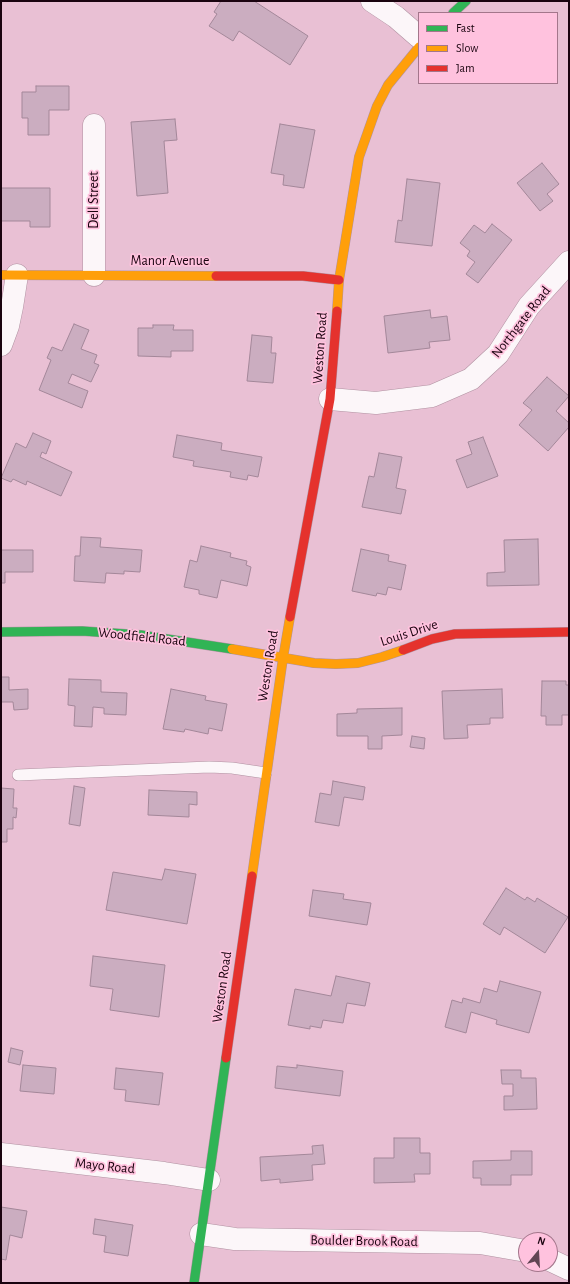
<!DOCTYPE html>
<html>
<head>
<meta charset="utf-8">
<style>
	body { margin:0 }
	#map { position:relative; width:570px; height:1284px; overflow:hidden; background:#e9c0d4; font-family:"Alegreya Sans",sans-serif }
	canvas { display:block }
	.frame { position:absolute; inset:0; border:2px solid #1a030f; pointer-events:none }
	.legend { position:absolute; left:418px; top:12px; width:140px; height:72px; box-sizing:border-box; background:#ffc2de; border:1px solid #a3768b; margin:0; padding:5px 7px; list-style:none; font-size:12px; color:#1a030f }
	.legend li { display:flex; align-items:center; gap:8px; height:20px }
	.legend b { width:20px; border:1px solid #a3768b }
	.north { position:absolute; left:518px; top:1232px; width:40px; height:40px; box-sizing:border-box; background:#ffc2de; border:1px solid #a3768b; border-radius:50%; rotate:18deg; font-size:11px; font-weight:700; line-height:16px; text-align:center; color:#1a030f }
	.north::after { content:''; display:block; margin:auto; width:14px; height:18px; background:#624554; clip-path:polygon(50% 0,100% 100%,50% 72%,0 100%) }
</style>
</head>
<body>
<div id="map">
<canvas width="570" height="1284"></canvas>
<div class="frame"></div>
<ul class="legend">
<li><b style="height:5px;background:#30b455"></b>Fast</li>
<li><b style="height:5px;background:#ff9f0a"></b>Slow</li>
<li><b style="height:5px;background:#e5322d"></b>Jam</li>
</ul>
<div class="north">N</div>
</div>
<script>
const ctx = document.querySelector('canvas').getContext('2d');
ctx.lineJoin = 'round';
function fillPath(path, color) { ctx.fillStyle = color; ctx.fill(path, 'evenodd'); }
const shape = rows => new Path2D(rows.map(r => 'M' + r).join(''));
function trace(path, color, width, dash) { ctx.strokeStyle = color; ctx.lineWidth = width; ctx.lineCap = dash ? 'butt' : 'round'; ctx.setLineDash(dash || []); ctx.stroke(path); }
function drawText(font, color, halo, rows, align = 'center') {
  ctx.font = font + ' "Alegreya Sans",sans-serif'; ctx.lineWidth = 3.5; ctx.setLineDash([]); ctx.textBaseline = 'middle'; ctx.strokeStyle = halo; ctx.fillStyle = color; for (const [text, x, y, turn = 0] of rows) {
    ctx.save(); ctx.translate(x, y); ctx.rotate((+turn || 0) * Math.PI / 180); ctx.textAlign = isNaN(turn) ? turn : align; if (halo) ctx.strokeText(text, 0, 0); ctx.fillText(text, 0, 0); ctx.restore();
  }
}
const building = shape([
	[221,1,254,1,308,36,290,65,239,31,233,41,209,26,217,14,214,12,221,1],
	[36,86,69,86,69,110,49,110,49,135,28,135,28,118,22,118,22,92,36,92,36,86],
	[175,119,177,140,164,141,168,193,137,196,131,122,175,119],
	[280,124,315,130,304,188,283,185,284,175,271,173,280,124],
	[542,163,559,184,547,194,553,201,540,211,517,183,542,163],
	[407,179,440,183,432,246,395,242,398,220,402,221,407,179],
	[1,188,50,188,50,227,30,227,30,221,1,221,1,188],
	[492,224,512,240,478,283,466,274,475,262,467,256,470,251,460,243,474,225,485,233,492,224],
	[430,310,431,318,447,316,450,340,429,342,430,348,388,353,384,316,430,310],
	[74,324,89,330,81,349,97,355,94,363,99,365,91,382,72,374,68,383,88,391,82,408,39,390,51,360,47,358,52,347,62,351,74,324],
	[153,325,174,325,173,330,193,330,193,351,171,351,171,357,138,356,138,328,153,328,153,325],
	[252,335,272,337,271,353,276,353,273,383,247,381,252,335],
	[547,377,569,396,556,411,569,423,569,427,548,451,519,425,532,410,523,403,547,377],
	[33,433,51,441,46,454,42,452,40,457,72,472,61,496,27,481,26,485,13,479,11,482,1,478,16,443,26,448,33,433],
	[177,435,222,443,221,450,262,457,258,477,248,475,247,480,230,477,231,472,193,466,194,461,173,457,177,435],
	[483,437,498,476,467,488,456,460,472,454,468,442,483,437],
	[379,453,402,457,396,488,406,490,401,514,362,507,369,476,374,477,379,453],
	[81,537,101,538,100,547,142,550,140,572,124,571,124,574,106,573,105,583,74,581,75,556,80,556,81,537],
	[538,539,539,585,487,586,487,573,505,572,504,540,538,539],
	[201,546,231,553,230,557,247,561,246,565,251,567,247,586,221,580,217,598,199,594,199,590,184,587,190,560,197,562,201,546],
	[361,549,389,555,388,561,406,565,401,590,388,587,386,595,377,593,376,596,352,591,361,549],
	[1,550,33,550,33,572,5,572,5,583,1,583,1,550],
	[1,677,9,677,9,690,28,689,28,709,14,710,13,702,1,702,1,677],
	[69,679,101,680,101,692,127,693,126,715,104,714,104,708,93,707,92,727,74,726,75,706,68,705,69,679],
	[542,681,566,681,566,685,569,685,569,715,562,715,562,725,546,725,546,716,541,716,542,681],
	[171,689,206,696,205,700,227,704,222,731,209,728,208,734,185,729,184,732,163,729,171,689],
	[502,689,503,718,490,718,490,724,467,725,468,738,444,739,442,691,502,689],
	[402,708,402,735,382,736,382,749,368,749,368,736,337,736,337,714,357,713,357,709,402,708],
	[412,736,425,738,424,749,410,747,412,736],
	[333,781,365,787,363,800,344,797,339,826,315,822,320,793,331,795,333,781],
	[74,786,85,788,80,826,69,824,74,786],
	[1,788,14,789,13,808,17,808,16,818,13,817,13,829,7,829,7,842,1,842,1,788],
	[149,790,197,792,197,805,189,804,189,817,148,815,149,790],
	[165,869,196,874,187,924,106,910,113,872,162,880,165,869],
	[506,888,525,900,527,897,535,902,537,898,568,917,545,953,504,927,500,935,483,924,506,888],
	[313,890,344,894,343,899,371,903,367,925,309,916,313,890],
	[93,956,165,965,159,1017,110,1010,113,989,90,986,93,956],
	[336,976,370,983,365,1006,347,1003,343,1023,323,1020,321,1028,310,1026,310,1029,288,1025,295,989,331,996,336,976],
	[500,981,541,992,529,1033,496,1024,497,1020,471,1012,466,1033,445,1027,452,1000,462,1003,463,998,480,1003,484,988,497,992,500,981],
	[11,1048,23,1051,20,1065,8,1062,11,1048],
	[23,1065,56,1068,54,1094,20,1091,23,1065],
	[297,1065,343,1071,340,1096,275,1088,277,1066,297,1068,297,1065],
	[116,1068,163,1073,159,1105,125,1101,126,1090,114,1089,116,1068],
	[501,1070,521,1070,521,1078,536,1078,537,1109,504,1110,504,1096,513,1096,513,1084,502,1084,501,1070],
	[394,1138,420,1138,420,1153,430,1153,430,1174,414,1174,415,1182,374,1183,374,1158,394,1158,394,1138],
	[323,1145,325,1164,312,1165,313,1180,280,1183,280,1179,261,1181,260,1157,313,1154,312,1146,323,1145],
	[511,1151,532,1151,532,1175,511,1175,511,1185,481,1185,481,1178,473,1178,473,1161,511,1160,511,1151],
	[1,1207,27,1211,22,1238,10,1235,6,1260,1,1259,1,1207],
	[95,1219,133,1225,128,1256,104,1252,106,1236,93,1234,95,1219]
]);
fillPath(building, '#cbadc0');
trace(building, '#a38799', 1);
const lane = shape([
	[18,775,209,767,232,768,266,773]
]);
const street = shape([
	[372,1,396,17,419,37],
	[94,125,94,275],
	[1,345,8,326,12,307,17,275],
	[330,399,376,403,432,396,471,379,498,354,529,306,569,262],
	[1,1154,164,1173,209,1180],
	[201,1234,235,1239,480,1243,526,1251],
	[550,1260,569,1269]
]);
const fast = shape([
	[453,13,466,1],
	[1,632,82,631,141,635,232,649],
	[194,1283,226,1058]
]);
const slow = shape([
	[1,275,216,276],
	[337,311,339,280,359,157,377,106,388,85,419,47],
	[232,649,314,663,336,664,358,663,382,657,403,650],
	[252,876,283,658,290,617]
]);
const jam = shape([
	[216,276,303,276,339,280],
	[290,617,330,399,337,311],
	[403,650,432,639,455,634,569,632],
	[226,1058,252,876]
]);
trace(lane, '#b091a1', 12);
trace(street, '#b091a1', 23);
trace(fast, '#b091a1', 10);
trace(slow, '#b091a1', 10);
trace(jam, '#b091a1', 10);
trace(lane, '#fcf6f9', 11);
trace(street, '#fcf6f9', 22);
trace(fast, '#30b455', 9);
trace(slow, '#ff9f0a', 9);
trace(jam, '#e5322d', 9);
drawText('14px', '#1a030f', '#ffc2de', [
	["Dell Street",94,200,-90],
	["Manor Avenue",170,261],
	["Northgate Road",521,322,-52],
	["Weston Road",320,348,-86],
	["Louis Drive",409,633,-18],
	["Woodfield Road",142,637,6],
	["Weston Road",268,666,-81],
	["Weston Road",222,987,-82],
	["Mayo Road",105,1166,6],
	["Boulder Brook Road",364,1241,1]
]);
</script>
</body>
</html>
